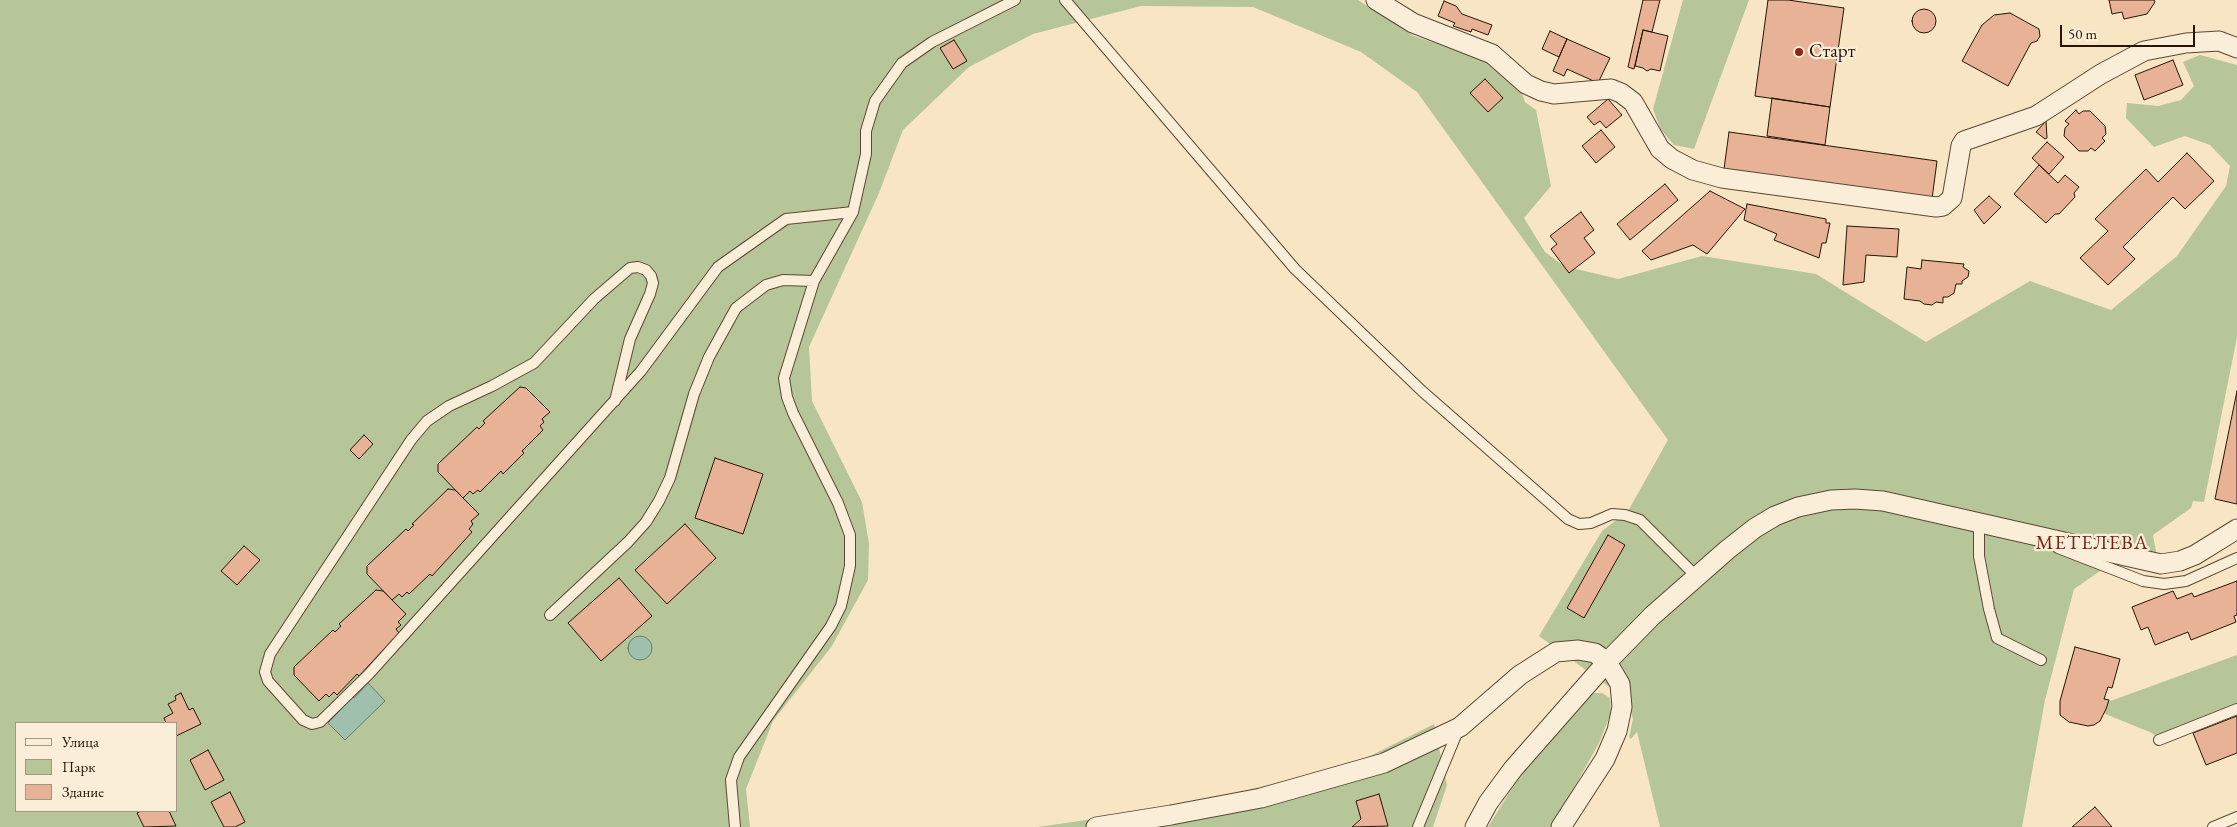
<!DOCTYPE html>
<html>
<head>
<meta charset="utf-8">
<style>
	body { margin:0 }
	#map { position:relative; width:2237px; height:827px; overflow:hidden; background:#f8e5c3; font-family:"EB Garamond",serif }
	canvas { display:block }
	.legend { position:absolute; left:15px; top:722px; width:162px; height:90px; box-sizing:border-box; background:#faeed8; border:1px solid #a59783; margin:0; padding:6px 9px; list-style:none; font-size:15px; color:#261404 }
	.legend li { display:flex; align-items:center; gap:10px; height:25px }
	.legend b { width:25px; border:1px solid #a59783 }
	.scale { position:absolute; left:2060px; top:25px; width:135px; height:22px; box-sizing:border-box; border:2px solid #261404; border-top:0; padding-left:6px; font-size:15px; line-height:18px; white-space:nowrap; color:#261404; -webkit-text-stroke:4px #faeed8; paint-order:stroke }
</style>
</head>
<body>
<div id="map">
<canvas width="2237" height="827"></canvas>
<ul class="legend">
<li><b style="height:6px;background:#faeed8"></b>Улица</li>
<li><b style="height:14px;background:#b7c699"></b>Парк</li>
<li><b style="height:14px;background:#e8b296"></b>Здание</li>
</ul>
<div class="scale">50 m</div>
</div>
<script>
const ctx = document.querySelector('canvas').getContext('2d');
ctx.lineJoin = 'round';
function fillPath(path, color) { ctx.fillStyle = color; ctx.fill(path, 'evenodd'); }
const shape = rows => new Path2D(rows.map(r => 'M' + r).join(''));
function trace(path, color, width, dash) { ctx.strokeStyle = color; ctx.lineWidth = width; ctx.lineCap = dash ? 'butt' : 'round'; ctx.setLineDash(dash || []); ctx.stroke(path); }
function drawText(font, color, halo, rows, align = 'center') {
  ctx.font = font + ' "EB Garamond",serif'; ctx.lineWidth = 4.5; ctx.setLineDash([]); ctx.textBaseline = 'middle'; ctx.strokeStyle = halo; ctx.fillStyle = color; for (const [text, x, y, turn = 0] of rows) {
    ctx.save(); ctx.translate(x, y); ctx.rotate((+turn || 0) * Math.PI / 180); ctx.textAlign = isNaN(turn) ? turn : align; if (halo) ctx.strokeText(text, 0, 0); ctx.fillText(text, 0, 0); ctx.restore();
  }
}
fillPath(shape([
	[0,0,1358,0,1414,36,1486,60,1522,93,1525,102,1536,110,1551,186,1524,218,1545,252,1564,266,1618,279,1702,256,1816,274,1926,342,2030,281,2111,310,2177,256,2226,186,2230,166,2210,145,2185,136,2154,147,2126,118,2127,103,2158,106,2181,100,2194,86,2183,62,2200,55,2237,65,2237,337,2204,502,2193,501,2191,508,2153,535,2157,557,2129,551,2074,589,2045,700,2022,827,1660,827,1637,732,1631,739,1629,737,1633,719,1627,700,1539,636,1602,531,1628,511,1668,440,1417,92,1361,52,1253,7,1141,6,1033,34,969,67,903,130,879,193,809,347,812,401,862,502,869,544,868,580,832,646,773,721,746,789,750,827,0,827],
	[16,723,176,723,176,811,16,811],
	[1683,0,1749,0,1694,149,1674,145,1661,130,1653,109],
	[2237,655,2237,709,2159,740,2152,733,2091,708],
	[1595,693,1602,693,1610,698,1611,713,1599,743,1552,827,1488,827,1522,772,1590,695],
	[1434,724,1447,785,1433,827,1038,827,1189,805,1358,762]
]), '#b7c699');
const water = shape([
	'628 648a12 12 0 1 1 24 0a12 12 0 1 1-24 0Z',
	[368,683,385,701,345,740,328,723,343,707,342,705,351,696,354,698,368,683]
]);
fillPath(water, '#9fc0ad');
trace(water, '#6f7b69', 1);
const building = shape([
	[1643,0,1660,0,1652,32,1643,30,1634,69,1628,67,1643,0],
	[1768,0,1788,0,1844,8,1830,107,1755,96,1768,0],
	[2109,0,2154,0,2155,2,2147,14,2124,19,2122,12,2112,14,2109,0],
	[1444,1,1456,6,1462,14,1492,25,1488,35,1472,29,1471,32,1453,26,1455,23,1438,16,1444,1],
	'1912 21a12 12 0 1 1 24 0a12 12 0 1 1-24 0Z',
	[2010,13,2039,29,2040,36,2037,41,2031,43,2008,86,1962,61,1982,25,1994,15,2010,13],
	[1643,30,1668,36,1660,71,1651,69,1647,71,1643,68,1635,66,1643,30],
	[1550,31,1567,39,1559,57,1542,49,1550,31],
	[1567,39,1610,58,1598,83,1567,69,1564,76,1553,71,1567,39],
	[954,40,967,61,953,69,940,48,954,40],
	[2173,60,2183,85,2144,100,2135,75,2173,60],
	[1485,79,1503,98,1488,112,1470,93,1485,79],
	[1772,98,1830,107,1825,145,1767,136,1772,98],
	[1608,99,1622,115,1606,128,1600,121,1594,125,1587,117,1608,99],
	[2076,110,2079,114,2083,111,2090,111,2105,126,2106,134,2102,138,2105,141,2095,151,2091,148,2088,151,2079,151,2064,136,2065,128,2069,124,2065,121,2076,110],
	[2046,121,2047,138,2045,139,2036,132,2046,121],
	[1601,130,1615,147,1596,163,1582,146,1601,130],
	[1729,132,1937,161,1932,199,1724,169,1729,132],
	[2047,142,2064,157,2049,174,2032,158,2047,142],
	[2187,153,2214,181,2185,209,2173,197,2123,247,2135,259,2108,285,2080,258,2108,231,2095,219,2146,169,2158,182,2187,153],
	[2039,165,2058,183,2065,175,2079,187,2074,193,2075,197,2059,214,2055,214,2046,223,2014,194,2039,165],
	[1665,184,1678,200,1630,240,1617,224,1665,184],
	[1710,191,1745,209,1707,254,1693,245,1651,260,1642,251,1710,191],
	[1989,196,2001,207,1984,224,1974,210,1989,196],
	[1747,204,1826,219,1826,223,1830,223,1826,243,1822,243,1819,258,1774,240,1777,234,1744,220,1747,204],
	[1581,212,1594,230,1584,238,1595,253,1569,273,1551,249,1557,244,1550,236,1581,212],
	[1847,226,1899,229,1897,257,1866,255,1864,282,1843,285,1847,226],
	[1922,260,1964,264,1963,267,1969,271,1968,277,1962,281,1962,284,1956,284,1954,293,1948,297,1943,297,1943,303,1936,302,1932,305,1924,304,1920,301,1904,299,1907,267,1921,269,1922,260],
	[520,387,526,388,550,412,542,419,544,422,540,426,543,430,522,451,524,453,503,474,501,471,480,492,478,490,473,494,470,491,463,498,438,472,438,464,477,427,479,429,485,423,483,421,520,387],
	[2237,391,2237,504,2215,499,2237,391],
	[364,435,373,444,359,459,350,450,364,435],
	[715,458,763,474,743,534,695,518,715,458],
	[448,489,455,490,479,514,471,521,473,524,469,529,472,532,432,576,430,574,409,594,407,592,402,597,399,594,392,600,367,574,367,566,406,529,408,531,414,525,412,524,448,489],
	[685,524,716,558,667,604,635,570,685,524],
	[1608,535,1625,545,1584,618,1567,608,1608,535],
	[244,546,260,560,237,585,221,571,244,546],
	[619,578,652,616,601,661,568,623,619,578],
	[2237,581,2237,615,2234,616,2236,622,2191,640,2188,632,2155,645,2148,627,2141,630,2132,607,2173,591,2177,599,2192,593,2194,597,2237,581],
	[376,590,383,591,406,614,398,622,401,625,396,629,399,633,359,676,357,674,337,695,334,692,329,697,326,694,319,701,294,675,294,667,333,630,335,632,341,626,339,624,376,590],
	[2075,647,2120,659,2112,688,2108,687,2104,699,2109,700,2106,709,2100,721,2094,725,2088,726,2069,722,2060,715,2060,701,2075,647],
	[181,693,189,710,193,708,201,724,176,736,176,723,166,723,164,718,173,713,168,704,176,700,175,696,181,693],
	[2237,716,2237,753,2206,765,2193,733,2237,716],
	[208,750,224,780,205,790,190,760,208,750],
	[230,792,245,822,235,827,224,827,211,802,230,792],
	[1379,794,1388,826,1352,827,1361,819,1356,801,1379,794],
	[2095,807,2112,827,2072,827,2095,807],
	[141,811,169,811,176,826,144,827,137,813,141,811]
]);
fillPath(building, '#e8b296');
trace(building, '#261404', 1);
const service = shape([
	[1065,0,1295,269,1422,391,1568,519,1579,524,1591,523,1612,514,1625,515,1640,520,1696,576],
	[615,401,630,339,650,294,653,283,651,276,646,270,638,267,630,268,594,299,534,363,492,386,449,406,427,421,411,440,270,654,265,672,268,681,303,720,312,724,320,722,369,674,641,371,718,267,786,219,853,212],
	[1979,523,1979,556,1989,609,1997,638,2041,660],
	[2058,548,2143,581,2164,584,2186,581,2237,558],
	[550,615,628,542,646,522,659,501,670,478,694,394,709,357,736,308,766,285,783,280,814,281],
	[2159,740,2237,709],
	[735,827,731,780,739,757,831,626,841,606,850,566,850,535,838,503,793,413,787,397,784,378,814,281,853,212,866,154,866,131,875,101,902,63,932,42,1015,0],
	[1418,827,1459,728],
	[2213,827,2237,817]
]);
const minor = shape([
	[1376,0,1413,23,1492,54,1526,84,1541,91,1554,94,1611,89,1621,93,1633,102,1660,149,1672,159,1693,170,1722,178,1936,207,1943,206,1952,198,1961,146,1964,141,2036,116,2101,74,2144,51,2186,43,2219,41,2237,48],
	[1096,827,1171,815,1261,798,1384,763,1460,727,1520,675,1556,652,1578,650,1595,653,1607,662,1652,616,1727,550,1755,528,1775,516,1798,507,1831,500,1855,499,1883,501,2161,564,2180,561,2195,555,2237,529],
	[1475,827,1488,803,1513,769,1607,662,1620,684,1622,707,1617,731,1605,759,1561,827]
]);
trace(service, '#5a4834', 12);
trace(minor, '#5a4834', 21);
trace(service, '#faeed8', 10);
trace(minor, '#faeed8', 19);
for (const [x, y, r, color] of [
	[1799,52,5,"#8f2418"]
]) { const dot = new Path2D(); dot.arc(x, y, r, 0, 2 * Math.PI); ctx.fillStyle = color; ctx.fill(dot); trace(dot, '#faeed8', 2); }
drawText('19px', '#261404', '#faeed8', [
	["Старт",1809,52]
], 'left');
ctx.letterSpacing = '1px';
drawText('20px', '#7a1f14', '#faeed8', [
	["МЕТЕЛЕВА",2092,544]
]);
ctx.letterSpacing = '0px';
</script>
</body>
</html>
